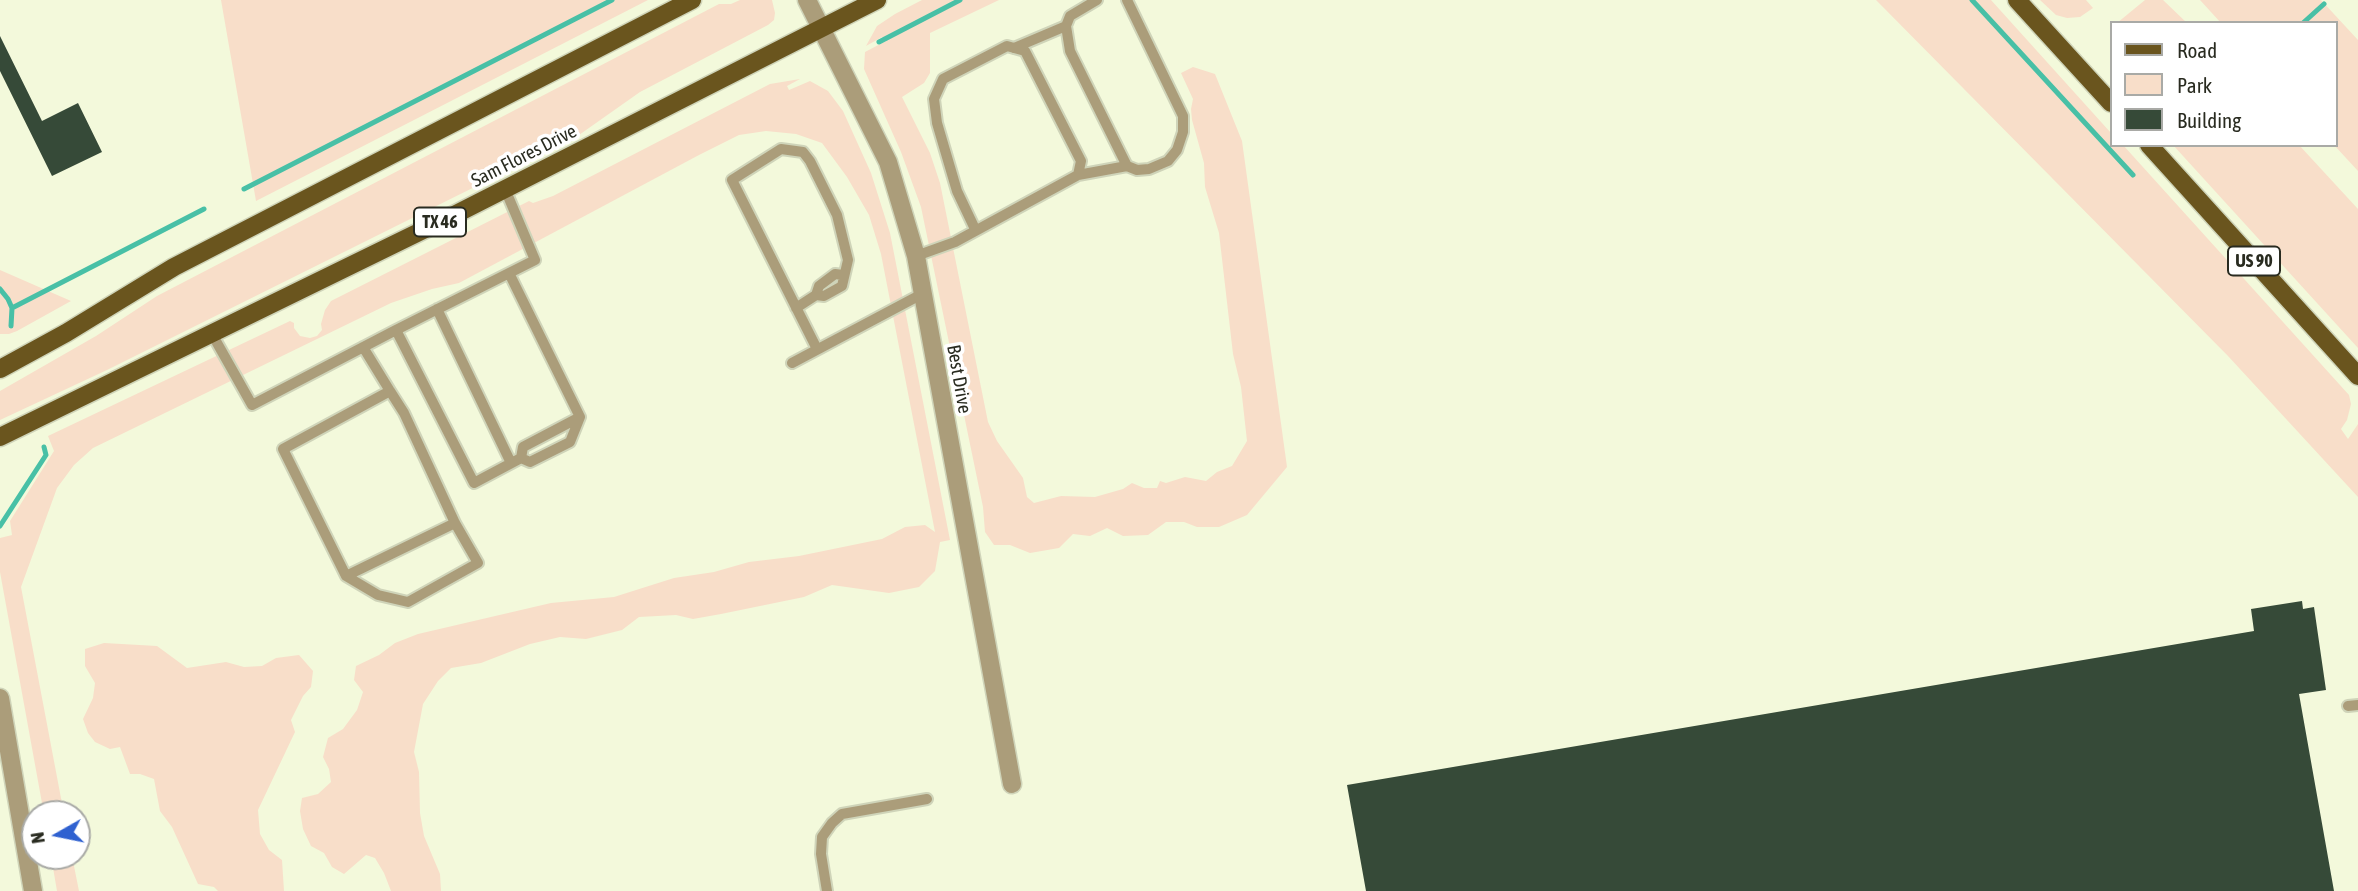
<!DOCTYPE html>
<html>
<head>
<meta charset="utf-8">
<style>
	body { margin:0 }
	#map { position:relative; width:2358px; height:891px; overflow:hidden; background:#f3f9db; font-family:"Asap Condensed",sans-serif }
	canvas { display:block }
	.legend { position:absolute; left:2110px; top:21px; width:228px; height:126px; box-sizing:border-box; background:#fff; border:2px solid #a9aaa6; margin:0; padding:9px 12px; list-style:none; font-size:21px; color:#292b20 }
	.legend li { display:flex; align-items:center; gap:14px; height:35px }
	.legend b { width:35px; border:2px solid #a9aaa6 }
	.north { position:absolute; left:21px; top:800px; width:70px; height:70px; box-sizing:border-box; background:#fff; border:2px solid #a9aaa6; border-radius:50%; rotate:261deg; font-size:19px; font-weight:700; line-height:28px; text-align:center; color:#292b20 }
	.north::after { content:''; display:block; margin:auto; width:24px; height:32px; background:#2f61d0; clip-path:polygon(50% 0,100% 100%,50% 72%,0 100%) }
</style>
</head>
<body>
<div id="map">
<canvas width="2358" height="891"></canvas>
<ul class="legend">
<li><b style="height:9px;background:#6a551e"></b>Road</li>
<li><b style="height:19px;background:#f8dec9"></b>Park</li>
<li><b style="height:19px;background:#364a38"></b>Building</li>
</ul>
<div class="north">N</div>
</div>
<script>
const ctx = document.querySelector('canvas').getContext('2d');
ctx.lineJoin = 'round';
function fillPath(path, color) { ctx.fillStyle = color; ctx.fill(path, 'evenodd'); }
const shape = rows => new Path2D(rows.map(r => 'M' + r).join(''));
function trace(path, color, width, dash) { ctx.strokeStyle = color; ctx.lineWidth = width; ctx.lineCap = dash ? 'butt' : 'round'; ctx.setLineDash(dash || []); ctx.stroke(path); }
function drawText(font, color, halo, rows, align = 'center') {
  ctx.font = font + ' "Asap Condensed",sans-serif'; ctx.lineWidth = 7; ctx.setLineDash([]); ctx.textBaseline = 'middle'; ctx.strokeStyle = halo; ctx.fillStyle = color; for (const [text, x, y, turn = 0] of rows) {
    ctx.save(); ctx.translate(x, y); ctx.rotate((+turn || 0) * Math.PI / 180); ctx.textAlign = isNaN(turn) ? turn : align; if (halo) ctx.strokeText(text, 0, 0); ctx.fillText(text, 0, 0); ctx.restore();
  }
}
fillPath(shape([
	[221,0,648,0,256,201],
	[740,0,772,0,775,13,774,20,768,25,640,92,579,135,107,370,0,420,0,391,96,336,157,296,719,4,731,4],
	[922,0,999,0,930,33,930,73,924,83,902,97,930,153,940,183,988,422,997,441,1023,478,1027,497,1034,503,1061,496,1095,497,1123,489,1132,483,1144,488,1157,488,1160,481,1166,483,1185,477,1206,481,1217,472,1232,466,1247,441,1241,387,1233,354,1219,233,1205,187,1204,163,1192,120,1191,109,1193,99,1181,73,1193,67,1215,74,1242,141,1287,467,1247,515,1219,527,1197,527,1184,522,1166,522,1148,535,1123,536,1107,528,1090,536,1073,534,1059,548,1030,553,1010,545,994,545,985,532,983,507,921,207,901,152,864,69,865,52,886,41,882,37,866,46,877,26,895,14],
	[1876,0,1991,0,2111,133,2111,145,2123,145,2349,395,2351,404,2347,420,2341,429,2348,439,2358,424,2358,497,2228,356],
	[2040,0,2086,0,2093,8,2080,17,2067,18,2056,15],
	[2145,0,2163,0,2187,23,2117,23],
	[2200,0,2321,0,2358,40,2358,171,2334,145,2335,23,2221,23],
	[800,79,787,86,789,90,810,81,828,91,843,111,871,173,890,233,950,540,940,542,935,571,919,587,889,593,832,585,804,597,721,614,693,619,676,615,639,617,622,630,586,639,560,637,530,644,481,663,451,668,438,681,423,704,414,752,419,772,420,813,424,836,440,874,441,891,391,891,384,873,375,858,366,855,344,874,332,867,324,853,311,846,303,829,300,811,302,798,318,794,331,782,329,769,323,757,328,738,343,729,357,710,363,692,354,680,356,666,379,655,395,643,418,634,551,603,614,597,674,578,714,572,749,562,799,556,882,539,905,527,925,525,935,532,881,254,869,215,847,177,822,143,796,134,766,131,739,135,699,155,459,283,432,289,391,303,93,448,74,465,57,488,21,587,64,814,44,814,0,572,0,538,12,535,10,521,54,451,48,436,290,321,294,323,294,328,300,336,310,338,317,336,322,330,321,324,325,310,331,301,529,201,533,203,553,196,770,84],
	[2173,145,2299,145,2358,209,2358,348],
	[0,270,71,301,17,331,9,334,0,334],
	[104,643,157,646,187,668,226,662,244,667,262,666,276,658,299,655,313,671,311,687,303,696,291,720,295,732,258,810,260,834,269,850,282,860,284,891,218,891,214,887,198,884,172,827,160,811,154,779,140,774,130,774,120,747,110,749,95,742,88,733,83,719,93,698,95,683,85,666,85,649],
	[51,856,72,856,79,891,57,891]
]), '#f8dec9');
trace(shape([
	[1972,0,2133,175],
	[2303,23,2324,4],
	[879,42,960,0],
	[244,189,612,0],
	[0,289,8,299,12,308,11,326],
	[12,308,204,209],
	[0,526,46,455,44,447]
]), '#48c0a6', 5);
fillPath(shape([
	[0,36,42,121,78,103,102,152,52,176,0,71],
	[2302,601,2303,609,2314,607,2326,690,2299,694,2334,891,1366,891,1347,785,2254,631,2251,609]
]), '#364a38');
const service = shape([
	[1097,0,1070,16,1066,26,1070,51,1127,166,1137,170,1149,169,1168,161,1177,150,1183,132,1183,116,1127,0],
	[1014,48,1066,26],
	[1078,175,1127,166],
	[505,189,535,260,396,330,474,483,521,458],
	[916,256,955,242,1078,175,1081,161,1025,51,1007,46,943,79,934,99,937,123,957,191,975,229],
	[509,273,580,417,570,442,530,462,521,458],
	[816,295,824,296,842,286,848,260,837,215,810,161,803,152,781,149,732,180,817,349],
	[796,308,816,295,819,286,835,274,843,275],
	[437,309,511,463],
	[212,334,252,405,396,330],
	[363,347,390,391,283,449,346,576,378,595,408,602,478,563,455,523,404,413,390,391],
	[792,363,922,294],
	[521,458,523,447,580,417],
	[346,576,455,523],
	[2348,706,2358,705],
	[827,891,821,854,822,837,832,823,842,814,927,799]
]);
const minor = shape([
	[807,0,888,162,916,256,1012,784],
	[0,698,33,891]
]);
const primary = shape([
	[2017,0,2111,103],
	[2149,145,2358,376],
	[0,369,66,333,174,267,692,0],
	[0,437,456,214,877,0]
]);
trace(service, '#cfd4b9', 14);
trace(minor, '#cfd4b9', 21);
trace(primary, '#cfd4b9', 21);
trace(service, '#ab9d7a', 10);
trace(minor, '#ab9d7a', 18);
trace(primary, '#6a551e', 18);
for (const [x, y, w] of [
	[440,222,52],
	[2254,261,52]
]) { const box = new Path2D(); box.roundRect(x - w / 2, y - 14.5, w, 29, 5); ctx.fillStyle = '#fff'; ctx.fill(box); trace(box, '#292b20', 2); }
drawText('bold 18px', '#292b20', null, [
	["TX 46",440,222],
	["US 90",2254,261]
]);
drawText('19px', '#292b20', '#fff', [
	["Sam Flores Drive",524,156,-27],
	["Best Drive",959,379,80]
]);
</script>
</body>
</html>
